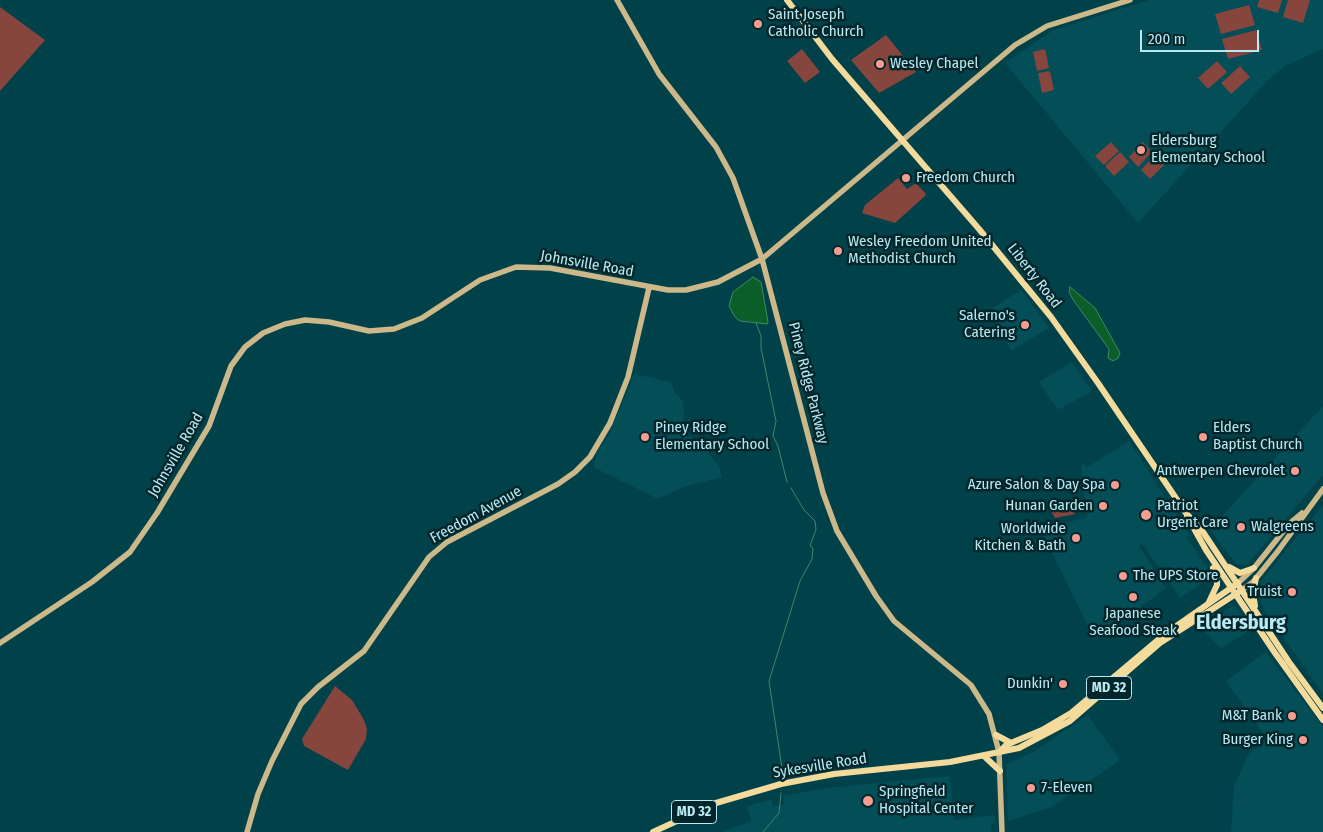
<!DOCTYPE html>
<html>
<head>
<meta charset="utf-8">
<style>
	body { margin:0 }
	#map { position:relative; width:1323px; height:832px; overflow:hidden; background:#01424a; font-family:"Fira Sans Condensed",sans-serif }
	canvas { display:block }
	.scale { position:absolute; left:1140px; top:30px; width:119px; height:22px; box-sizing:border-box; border:2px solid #bae9f1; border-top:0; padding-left:6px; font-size:15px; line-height:18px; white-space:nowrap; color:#bae9f1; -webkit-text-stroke:4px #03262b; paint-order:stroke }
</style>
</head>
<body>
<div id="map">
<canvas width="1323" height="832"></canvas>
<div class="scale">200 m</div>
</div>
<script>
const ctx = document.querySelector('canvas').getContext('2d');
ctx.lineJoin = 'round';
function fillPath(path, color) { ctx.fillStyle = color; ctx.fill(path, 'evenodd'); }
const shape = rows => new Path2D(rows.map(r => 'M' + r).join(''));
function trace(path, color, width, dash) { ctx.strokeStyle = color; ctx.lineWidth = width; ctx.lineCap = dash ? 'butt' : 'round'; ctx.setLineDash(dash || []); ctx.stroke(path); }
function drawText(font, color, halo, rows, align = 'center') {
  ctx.font = font + ' "Fira Sans Condensed",sans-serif'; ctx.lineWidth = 5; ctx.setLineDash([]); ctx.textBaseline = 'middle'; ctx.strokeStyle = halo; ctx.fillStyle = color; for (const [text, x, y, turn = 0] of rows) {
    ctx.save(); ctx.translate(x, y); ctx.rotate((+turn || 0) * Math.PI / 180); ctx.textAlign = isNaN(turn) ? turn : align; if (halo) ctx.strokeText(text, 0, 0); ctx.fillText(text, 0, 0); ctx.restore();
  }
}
fillPath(shape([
	[1149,0,1323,0,1323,49,1285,66,1270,78,1138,223,1005,63,1052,31],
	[1021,290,1049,328,1011,351,991,309],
	[1072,362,1092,391,1058,410,1039,382],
	[634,374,671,382,675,393,683,401,684,409,683,438,689,436,705,448,719,466,722,477,683,487,658,499,593,467,597,453,609,434],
	[1323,406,1323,475,1247,565,1236,564,1211,531,1212,527],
	[1129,441,1189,535,1187,538,1213,576,1180,598,1142,544,1139,546,1166,588,1118,624,1094,639,1041,530,1087,517,1081,465,1085,464,1087,467],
	[1323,505,1323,694,1264,610,1258,594,1261,581],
	[1232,606,1236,607,1251,630,1221,648,1200,627],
	[1266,652,1323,727,1323,832,1231,832,1234,786,1249,753,1268,740,1226,681],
	[1088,715,1120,760,1050,808,1008,821,1006,764,1033,752],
	[950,776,954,820,994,815,995,823,991,825,992,832,723,832,751,821,747,806,771,799,773,807,784,804,783,796,826,788]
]), '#034e57');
fillPath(shape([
	[1259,0,1282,0,1278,13,1257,7],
	[1288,0,1310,0,1303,23,1283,17],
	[1249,5,1255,25,1221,34,1215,14],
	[0,7,45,40,0,91],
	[1256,30,1262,50,1228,59,1222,39],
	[886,35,916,72,879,93,851,60],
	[802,49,820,72,805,83,787,61],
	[1045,49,1049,68,1037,71,1033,52],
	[1217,61,1227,72,1208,89,1198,78],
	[1240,66,1250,77,1231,94,1221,83],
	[1050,71,1054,90,1042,93,1038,73],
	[1111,142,1119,151,1104,165,1095,156],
	[1143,142,1152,152,1138,167,1129,157],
	[1120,152,1129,162,1114,176,1105,166],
	[1155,155,1165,164,1150,179,1141,170],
	[898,178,907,189,916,183,926,194,925,196,895,223,862,213,865,205],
	[1074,499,1075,514,1055,518,1051,511,1057,503],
	[335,686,352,700,364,720,367,729,366,739,348,770,304,746,302,739]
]), '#86453d');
const water = shape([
	[753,277,761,282,768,322,767,324,740,321,735,317,729,306,733,292,753,277],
	[1070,287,1095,308,1120,353,1118,358,1113,361,1108,358,1109,349,1074,301,1069,292,1070,287]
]);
fillPath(water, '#0b5e27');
trace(water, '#408864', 1);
trace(shape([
	[756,323,761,336,761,348,776,421,773,436,778,446,787,482],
	[783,775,769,681,800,581,812,559,813,548,810,546,816,529,815,521,804,510,791,488],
	[763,832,779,813,781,793]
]), '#408864', 1);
trace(shape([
	[617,0,659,74,716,147,733,178,762,259,823,493,837,531,876,596,894,621,971,685,989,714,999,752,1002,832],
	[1238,583,1254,568,1290,523,1302,513],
	[1242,590,1253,582,1278,551,1323,489],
	[0,643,92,582,130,552,157,513,209,426,231,366,245,347,263,333,285,324,305,320,329,322,369,331,394,329,422,318,480,280,516,267,550,268,668,290,686,290,718,282,762,259,1015,45,1047,26,1130,0],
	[247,832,258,794,272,761,301,704,318,687,364,651,429,557,447,542,558,484,575,472,590,457,610,423,628,377,649,288]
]), '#ccb888', 5.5);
trace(shape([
	[787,0,832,59,979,229,1051,317,1098,383,1186,513,1203,532,1289,662,1323,708],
	[1187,516,1206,550,1275,653,1323,720],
	[1229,567,1240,573,1254,568],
	[1209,602,1217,585,1217,577,1213,568],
	[1255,606,1253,593,1256,578],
	[996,735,1011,743],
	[999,752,1006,745,1042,730,1071,713,1165,634,1238,583],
	[984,756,1000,771],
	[653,832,716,803,781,784,834,774,950,762,1019,748,1070,721,1160,643,1242,590]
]), '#f4db9c', 6);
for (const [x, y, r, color] of [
	[758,24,5,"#f59d90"],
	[880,64,5,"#f59d90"],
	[1141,150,5,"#f59d90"],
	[906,178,5,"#f59d90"],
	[838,251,5,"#f59d90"],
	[1025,325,5,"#f59d90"],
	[645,437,5,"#f59d90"],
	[1203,437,5,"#f59d90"],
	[1295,471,5,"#f59d90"],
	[1115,485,5,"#f59d90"],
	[1103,506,5,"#f59d90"],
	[1146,515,6,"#f59d90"],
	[1241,527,5,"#f59d90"],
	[1076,538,5,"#f59d90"],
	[1123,576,5,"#f59d90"],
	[1292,592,5,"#f59d90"],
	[1133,597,5,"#f59d90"],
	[1063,684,5,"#f59d90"],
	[1292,716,5,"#f59d90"],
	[1303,740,5,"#f59d90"],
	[1031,788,5,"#f59d90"],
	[868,801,6,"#f59d90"]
]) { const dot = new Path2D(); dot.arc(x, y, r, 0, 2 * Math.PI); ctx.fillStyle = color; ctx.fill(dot); trace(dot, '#03262b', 2); }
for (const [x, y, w] of [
	[1109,688,45],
	[694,812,45]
]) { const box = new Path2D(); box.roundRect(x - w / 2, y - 11.5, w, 23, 4); ctx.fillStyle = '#03262b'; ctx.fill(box); trace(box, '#bae9f1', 1); }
drawText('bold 14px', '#bae9f1', null, [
	["MD 32",1109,688],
	["MD 32",694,812]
]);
drawText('15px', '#bae9f1', '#03262b', [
	["Saint Joseph",768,15],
	["Catholic Church",768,32],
	["Wesley Chapel",890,64],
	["Eldersburg",1151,141],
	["Elementary School",1151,158],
	["Freedom Church",916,178],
	["Wesley Freedom United",848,242],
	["Methodist Church",848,259],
	["Salerno's",1015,316,"right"],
	["Catering",1015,333,"right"],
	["Piney Ridge",655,428],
	["Elementary School",655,445],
	["Elders",1213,428],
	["Baptist Church",1213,445],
	["Antwerpen Chevrolet",1285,471,"right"],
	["Azure Salon & Day Spa",1105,485,"right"],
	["Hunan Garden",1093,506,"right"],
	["Patriot",1157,506],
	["Urgent Care",1157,523],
	["Walgreens",1251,527],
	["Worldwide",1066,529,"right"],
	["Kitchen & Bath",1066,546,"right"],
	["The UPS Store",1133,576],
	["Truist",1282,592,"right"],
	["Japanese",1133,614,"center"],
	["Seafood Steak",1133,631,"center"],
	["Dunkin'",1053,684,"right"],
	["M&T Bank",1282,716,"right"],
	["Burger King",1293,740,"right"],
	["7-Eleven",1041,788],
	["Springfield",879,792],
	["Hospital Center",879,809]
], 'left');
drawText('15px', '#bae9f1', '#03262b', [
	["Johnsville Road",587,264,10],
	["Liberty Road",1034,276,52],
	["Piney Ridge Parkway",808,383,76],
	["Johnsville Road",176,455,-60],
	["Freedom Avenue",476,515,-29],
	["Sykesville Road",820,766,-9]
]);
drawText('bold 20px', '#bae9f1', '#03262b', [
	["Eldersburg",1241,623]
]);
</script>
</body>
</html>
